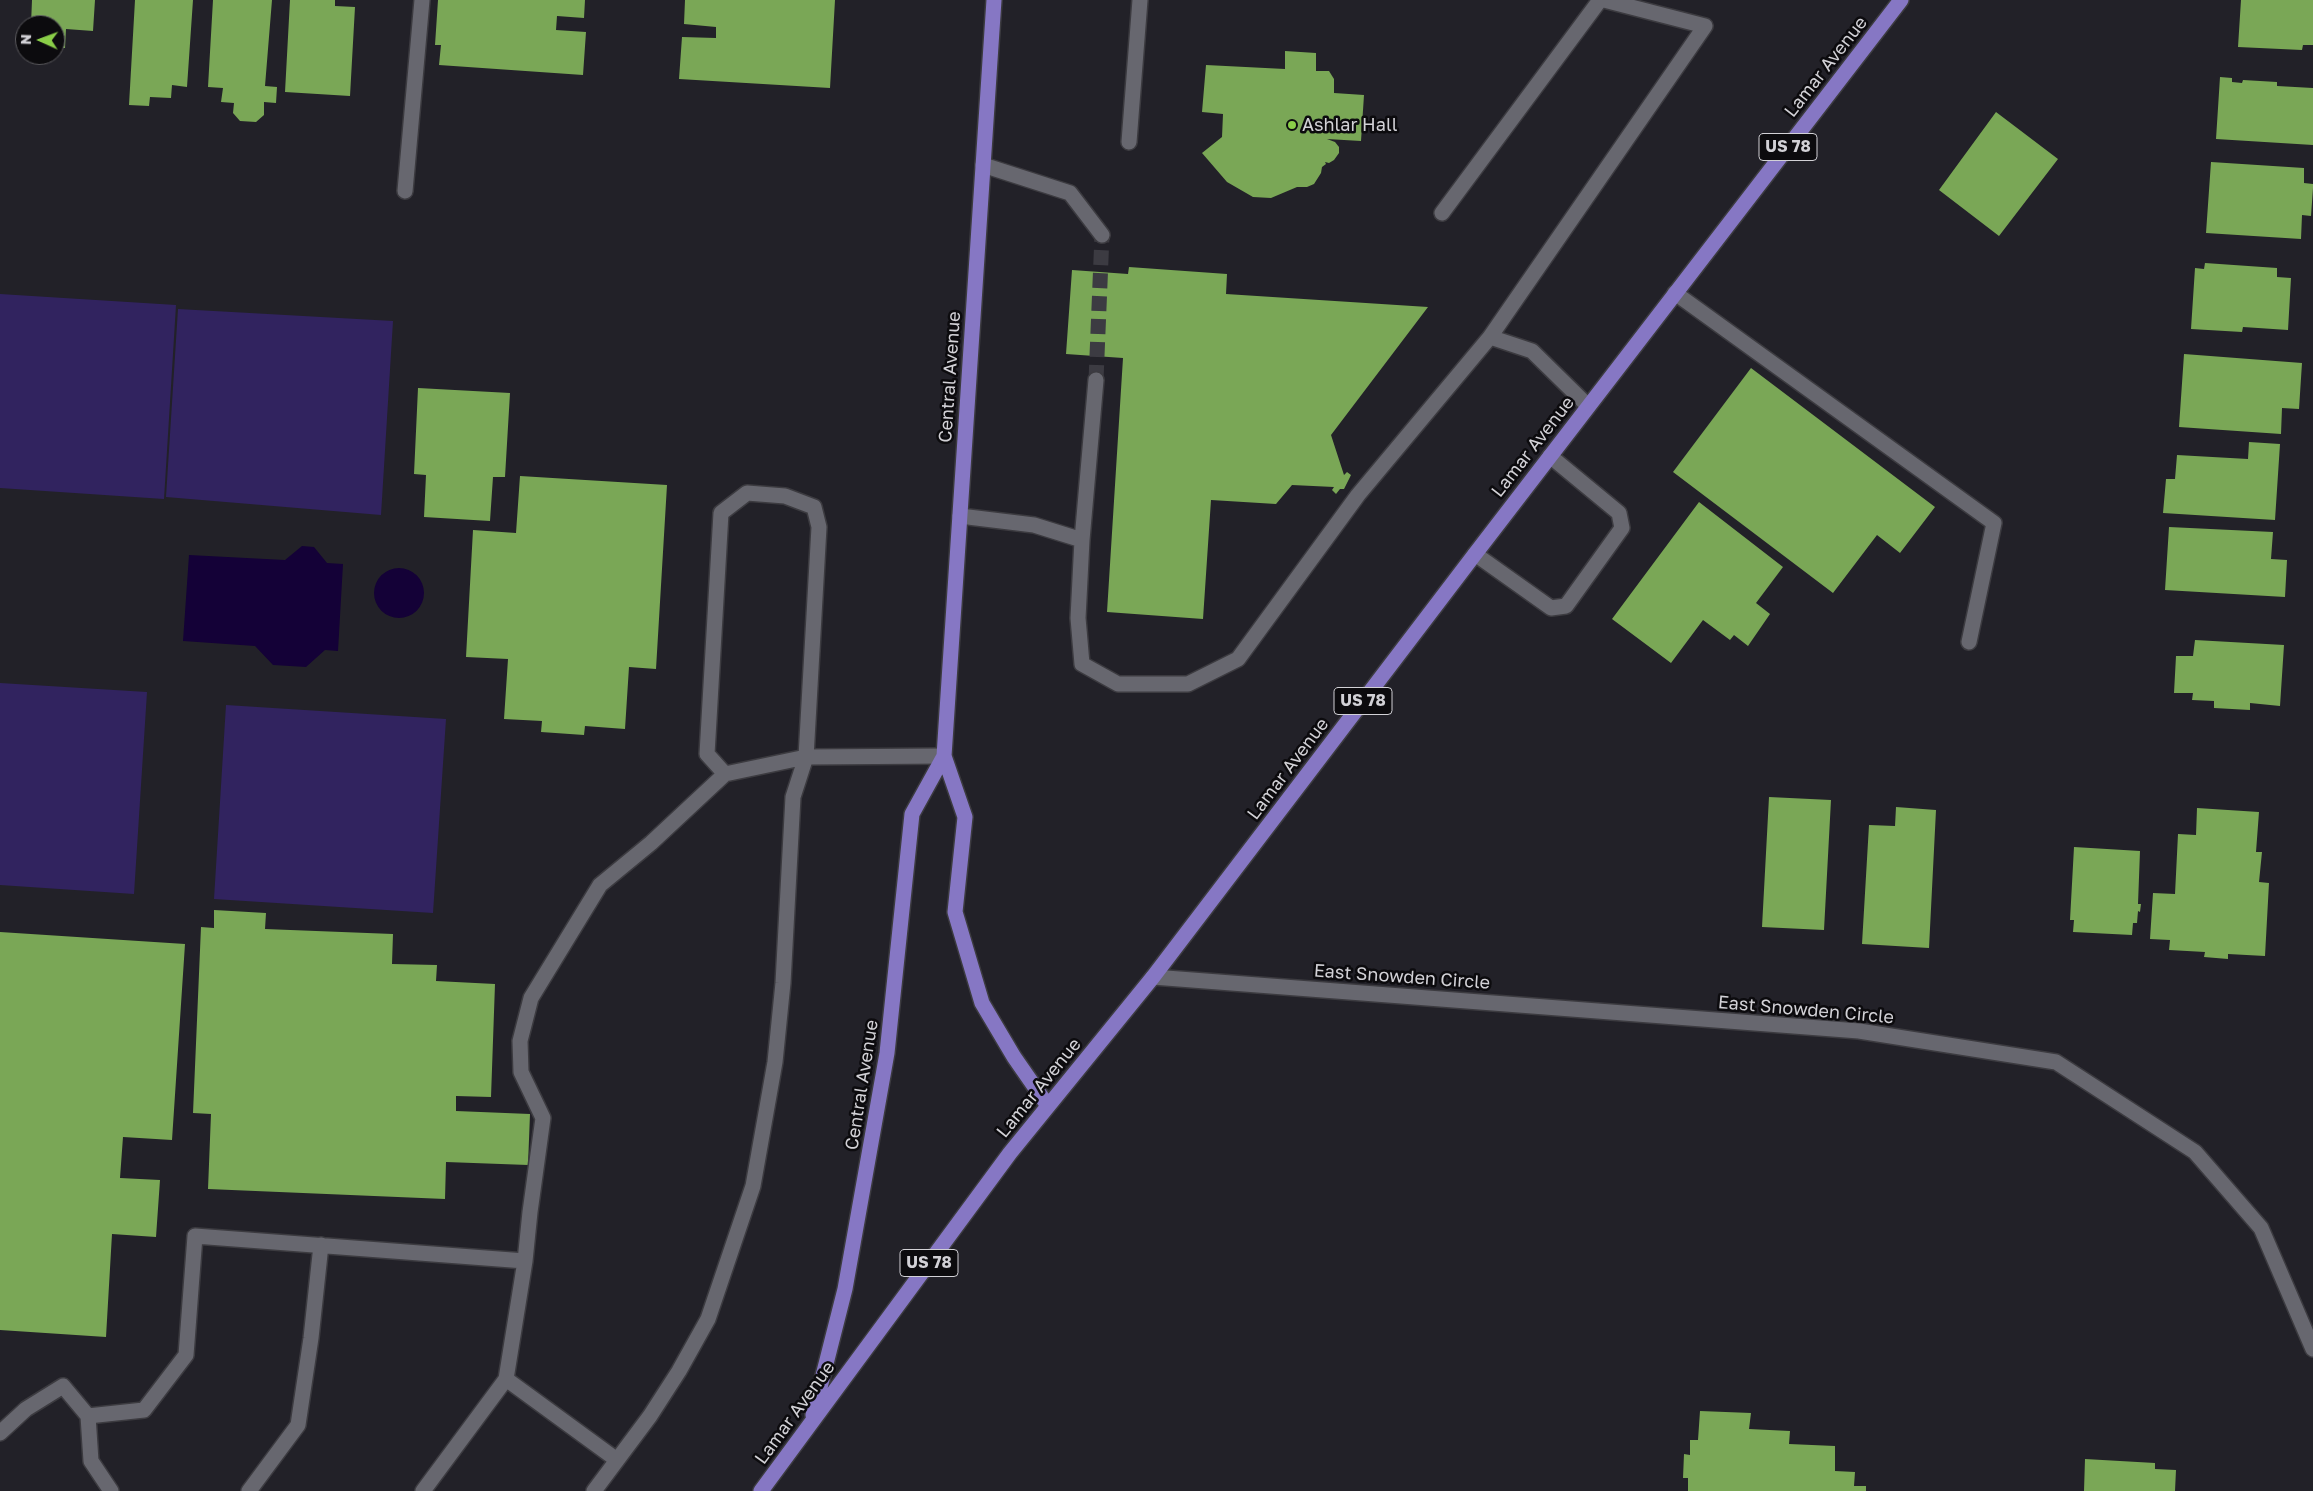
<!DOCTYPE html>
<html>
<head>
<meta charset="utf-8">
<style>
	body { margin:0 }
	#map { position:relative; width:2313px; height:1491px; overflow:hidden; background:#222128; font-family:"Golos Text",sans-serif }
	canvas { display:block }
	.north { position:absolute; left:15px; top:15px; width:50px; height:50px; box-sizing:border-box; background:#0c0b0e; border:1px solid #5b5a5e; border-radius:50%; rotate:272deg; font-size:14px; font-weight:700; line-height:20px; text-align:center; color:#d2d1d6 }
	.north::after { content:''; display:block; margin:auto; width:18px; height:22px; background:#8ace48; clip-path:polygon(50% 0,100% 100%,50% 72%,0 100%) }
</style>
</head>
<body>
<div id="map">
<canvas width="2313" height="1491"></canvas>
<div class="north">N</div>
</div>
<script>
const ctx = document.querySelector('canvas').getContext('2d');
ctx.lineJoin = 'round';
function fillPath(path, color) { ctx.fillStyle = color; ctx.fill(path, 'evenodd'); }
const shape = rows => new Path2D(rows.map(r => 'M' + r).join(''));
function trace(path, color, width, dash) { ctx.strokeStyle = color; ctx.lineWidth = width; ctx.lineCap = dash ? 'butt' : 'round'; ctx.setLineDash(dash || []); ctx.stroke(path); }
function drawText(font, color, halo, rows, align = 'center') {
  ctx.font = font + ' "Golos Text",sans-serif'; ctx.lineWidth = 5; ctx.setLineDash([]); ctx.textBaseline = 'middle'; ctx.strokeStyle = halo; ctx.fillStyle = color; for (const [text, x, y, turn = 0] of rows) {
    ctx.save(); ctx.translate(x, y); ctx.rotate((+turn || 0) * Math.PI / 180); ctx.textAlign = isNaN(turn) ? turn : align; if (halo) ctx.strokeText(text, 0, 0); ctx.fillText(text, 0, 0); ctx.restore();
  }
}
fillPath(shape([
	[0,294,176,305,164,499,0,488],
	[178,309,393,321,381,515,166,497],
	[0,683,147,692,134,894,0,885],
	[226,705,446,719,433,913,214,899]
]), '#31235f');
fillPath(shape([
	[302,546,314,547,327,563,343,564,338,651,325,650,306,667,273,665,255,646,183,641,189,555,285,560],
	'374 593a25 25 0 1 1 50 0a25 25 0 1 1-50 0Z'
]), '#140137');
fillPath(shape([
	[32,0,95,0,93,31,66,29,65,48,55,48,55,25,31,25],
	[135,0,193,0,187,87,172,85,171,98,150,97,149,106,129,105],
	[213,0,272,0,265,86,277,87,276,103,264,102,264,115,256,122,240,121,233,113,234,103,221,102,223,88,208,87],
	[290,0,335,0,335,6,355,7,350,96,285,92],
	[438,0,585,0,584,18,557,16,556,30,586,32,583,75,439,65,441,45,435,45],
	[685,0,835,0,830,88,679,79,682,37,716,38,716,27,684,24],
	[2241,0,2313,0,2313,45,2303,45,2302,50,2238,47],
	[1285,51,1316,53,1316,71,1329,71,1334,79,1334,93,1364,95,1361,141,1327,139,1335,142,1339,147,1339,153,1334,160,1329,163,1325,162,1326,164,1322,167,1321,173,1314,184,1307,187,1297,187,1271,198,1253,197,1227,182,1202,153,1222,137,1223,114,1202,112,1206,65,1285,69],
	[2220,77,2232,78,2232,82,2242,83,2243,80,2277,82,2277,86,2313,88,2313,145,2216,139],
	[1996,112,2058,159,1999,236,1939,190],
	[2211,162,2304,168,2304,183,2313,184,2313,188,2311,216,2302,215,2301,239,2206,233],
	[2205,263,2277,268,2277,277,2291,278,2288,330,2243,327,2242,332,2191,329,2195,268,2204,269],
	[1129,267,1227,274,1226,294,1428,307,1331,435,1344,475,1347,472,1351,475,1344,489,1340,489,1336,494,1332,490,1334,487,1292,485,1276,504,1211,500,1203,619,1107,612,1123,358,1066,354,1072,270,1128,274],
	[2184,354,2302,363,2299,409,2282,408,2281,434,2179,427],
	[1751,368,1935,507,1900,553,1877,535,1833,593,1673,472],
	[418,388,510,393,505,477,493,477,490,521,424,517,426,475,414,474],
	[2249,442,2280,444,2275,520,2163,513,2166,479,2175,479,2177,455,2248,459],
	[520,476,667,485,656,669,629,667,625,729,585,726,584,735,541,732,542,721,504,719,508,659,466,657,473,530,516,533],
	[1699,502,1783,567,1756,603,1770,614,1748,646,1734,635,1730,640,1703,620,1671,663,1612,619],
	[2169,527,2273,532,2271,559,2287,560,2285,597,2165,590],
	[2195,640,2284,645,2280,706,2250,703,2250,710,2214,708,2214,701,2192,700,2193,693,2174,693,2176,656,2193,656],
	[1769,797,1831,800,1824,930,1762,927],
	[1896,807,1936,810,1929,948,1862,944,1869,825,1895,826],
	[2197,808,2259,812,2256,852,2262,852,2259,882,2269,883,2265,956,2228,954,2228,959,2204,957,2205,952,2169,950,2170,940,2150,939,2153,893,2175,894,2178,834,2196,835],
	[2074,847,2140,851,2138,904,2141,904,2140,912,2138,911,2137,923,2133,923,2132,935,2073,932,2074,920,2070,920],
	[214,910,266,913,265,929,393,934,392,964,437,965,436,981,495,984,491,1097,456,1096,456,1111,530,1114,528,1165,446,1162,445,1199,208,1189,211,1114,193,1113,201,927,214,928],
	[0,932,185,944,172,1140,123,1137,120,1178,160,1180,156,1237,112,1234,106,1337,0,1330],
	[1700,1411,1751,1413,1749,1429,1790,1431,1789,1444,1835,1446,1835,1471,1855,1472,1854,1486,1866,1486,1866,1491,1688,1491,1688,1478,1683,1478,1684,1454,1690,1455,1690,1440,1698,1440],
	[2085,1459,2155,1463,2155,1469,2176,1470,2175,1491,2084,1491]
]), '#7aa756');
trace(shape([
	[1096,380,1102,235]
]), '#3c3b42', 15, [15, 8]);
const minor = shape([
	[1129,142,1140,0],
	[983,165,1070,193,1102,235],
	[405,191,422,0],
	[1442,213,1600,0],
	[1675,293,1994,523,1969,642],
	[1490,337,1532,351,1588,406],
	[960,516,1034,525,1082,540,1078,618,1082,664,1118,684,1188,684,1238,659,1358,495,1490,337,1705,26,1604,0],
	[1082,540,1096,380],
	[1475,554,1551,608,1566,606,1622,528,1619,513,1550,456],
	[1153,977,1859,1031,2056,1062,2195,1152,2261,1228,2313,1349],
	[506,1379,617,1460],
	[88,1416,91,1461,111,1491],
	[0,1433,26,1409,63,1386,88,1416,144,1410,186,1355,195,1236,525,1261,530,1212,543,1118,521,1072,520,1041,531,998,600,885,651,843,725,774],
	[249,1491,298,1425,311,1338,321,1245],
	[423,1491,506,1379,525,1261],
	[594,1491,650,1416,679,1371,708,1319,753,1186,775,1062,783,983,793,797,806,757,819,527,814,507,785,496,747,493,721,513,707,754,725,774,806,757,944,756]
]);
const major = shape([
	[994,0,944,756,965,817,955,912,982,1003,1014,1057,1048,1106],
	[813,1415,845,1289,887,1053,912,814,944,756],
	[761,1491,1010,1153,1153,977,1475,554,1901,0]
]);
trace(minor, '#3c3b40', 18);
trace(major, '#3c3b40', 18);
trace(minor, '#67676f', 15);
trace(major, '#8677c4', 15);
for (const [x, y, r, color] of [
	[1292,125,5,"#8ace48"]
]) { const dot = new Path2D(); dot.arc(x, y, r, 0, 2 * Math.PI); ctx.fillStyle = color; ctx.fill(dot); trace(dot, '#0c0b0e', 2); }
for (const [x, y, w] of [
	[1788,147,58],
	[1363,701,58],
	[929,1263,58]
]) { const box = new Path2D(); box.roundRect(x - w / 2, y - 13.5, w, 27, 4); ctx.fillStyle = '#0c0b0e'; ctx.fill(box); trace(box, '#d2d1d6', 1); }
drawText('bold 16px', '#d2d1d6', null, [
	["US 78",1788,147],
	["US 78",1363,701],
	["US 78",929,1263]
]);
drawText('18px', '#d2d1d6', '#0c0b0e', [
	["Lamar Avenue",1826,67,-52],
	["Central Avenue",950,377,-86],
	["Lamar Avenue",1533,447,-52],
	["Lamar Avenue",1288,769,-53],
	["East Snowden Circle",1402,977,4],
	["East Snowden Circle",1806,1010,5],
	["Central Avenue",862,1085,-81],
	["Lamar Avenue",1039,1088,-51],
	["Lamar Avenue",795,1413,-54]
]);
drawText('18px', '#d2d1d6', '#0c0b0e', [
	["Ashlar Hall",1302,125]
], 'left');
</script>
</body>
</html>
